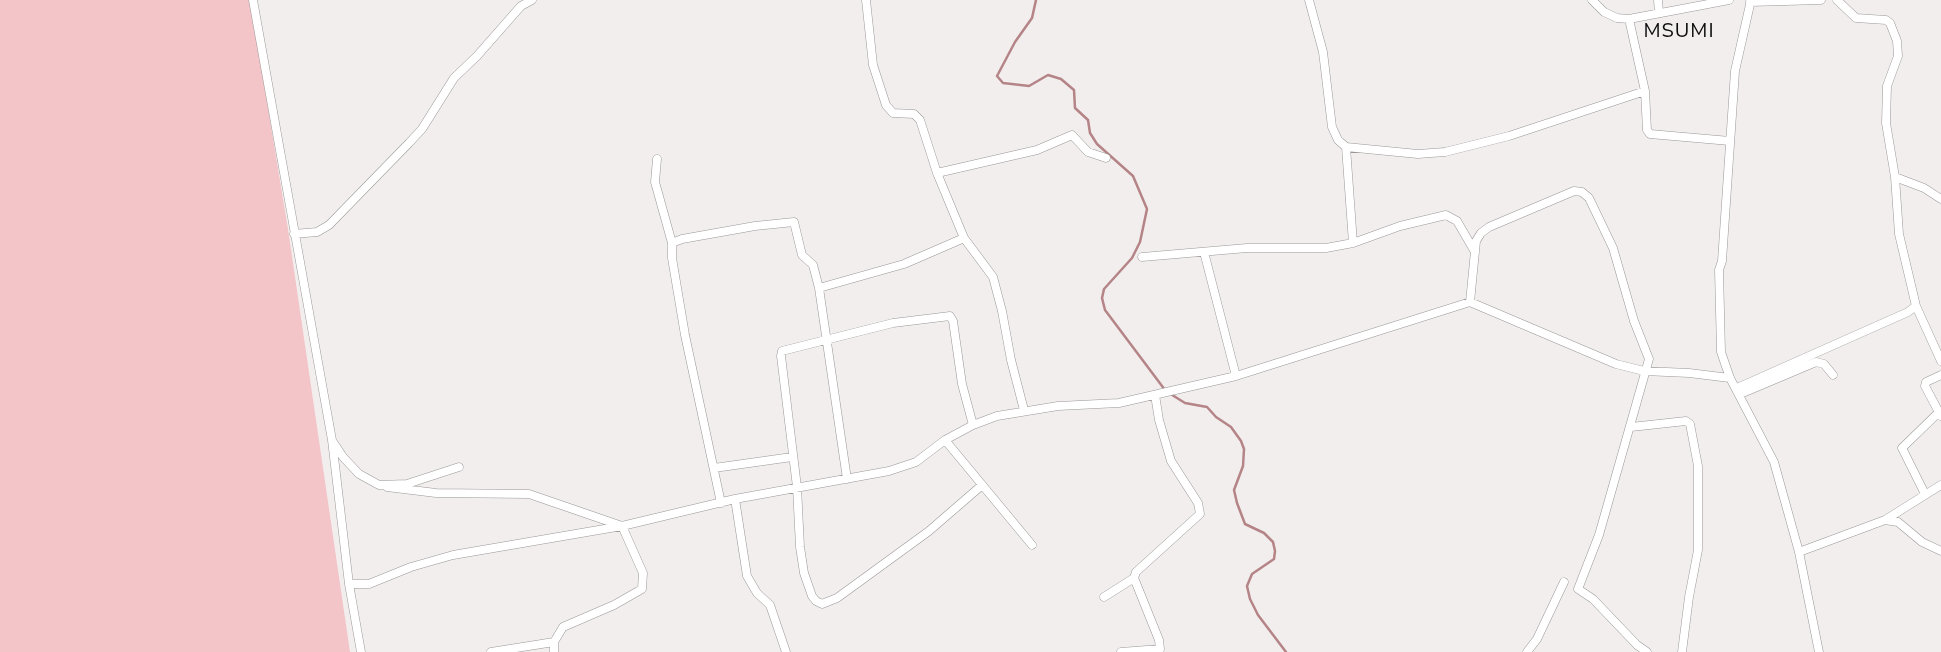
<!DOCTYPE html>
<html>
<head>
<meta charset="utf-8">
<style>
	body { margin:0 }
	canvas { display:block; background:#f2eeee }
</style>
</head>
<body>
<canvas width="1941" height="652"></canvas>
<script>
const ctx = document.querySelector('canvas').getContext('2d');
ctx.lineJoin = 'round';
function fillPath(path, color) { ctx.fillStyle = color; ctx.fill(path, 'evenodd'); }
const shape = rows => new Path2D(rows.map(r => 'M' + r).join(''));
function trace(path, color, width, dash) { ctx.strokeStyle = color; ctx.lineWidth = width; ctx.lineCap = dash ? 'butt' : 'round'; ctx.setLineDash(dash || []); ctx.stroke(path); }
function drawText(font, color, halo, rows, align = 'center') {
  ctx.font = font + ' "Nunito Sans",sans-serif'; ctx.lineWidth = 4; ctx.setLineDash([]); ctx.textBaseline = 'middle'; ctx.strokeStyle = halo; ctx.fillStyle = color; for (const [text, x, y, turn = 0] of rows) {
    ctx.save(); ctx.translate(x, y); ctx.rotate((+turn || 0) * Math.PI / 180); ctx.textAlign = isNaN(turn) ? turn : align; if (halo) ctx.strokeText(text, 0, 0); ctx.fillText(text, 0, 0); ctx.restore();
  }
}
fillPath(shape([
	[0,0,250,0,288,229,350,652,0,652]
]), '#f3c5c8');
trace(shape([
	[1036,0,1032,18,1015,42,997,76,1003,83,1029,86,1048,75,1061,79,1074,90,1075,108,1088,120,1090,133,1097,144,1133,176,1147,209,1140,242,1132,258,1104,289,1102,298,1105,310,1165,390],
	[1169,393,1185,403,1207,407,1216,417,1231,427,1241,441,1244,449,1243,466,1234,490,1237,503,1245,524,1264,533,1273,542,1275,551,1274,559,1252,574,1247,586,1250,599,1258,615,1286,652]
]), '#b58487', 2.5);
const minor = shape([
	[253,0,332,440,349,584,361,652],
	[866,0,873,65,886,105,893,113,914,114,920,120,937,173,964,238,993,277,1002,311,1011,360,1024,410],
	[1309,0,1323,52,1332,127,1338,140,1346,147,1418,154,1445,152,1509,136,1645,91],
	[1592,0,1604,12,1617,18,1629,19,1729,0],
	[1658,0,1659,13],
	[1751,0,1735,71,1722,261,1719,270,1721,352,1730,378,1774,462,1799,552,1819,652],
	[1750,2,1821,0],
	[1629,19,1645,91,1647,130,1650,134,1730,141],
	[1346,147,1353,243],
	[657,159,655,182,672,243],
	[937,173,1037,150,1072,135,1088,152,1106,158],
	[1895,177,1924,188,1941,199],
	[294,234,317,232,329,225,409,143,422,129,454,78,477,56,521,6,532,0],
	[1204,252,1236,376],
	[1142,257,1247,248,1326,248,1353,243,1400,226,1446,215,1457,221,1475,252],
	[819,288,904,264,964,238],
	[1470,302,1476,241,1481,233,1489,227,1574,191,1582,192,1589,198,1613,248,1634,321,1649,359,1599,535,1578,589,1593,599,1637,645,1647,652],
	[1916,306,1941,361],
	[1941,375,1926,382,1925,386,1941,416],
	[1737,388,1908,312,1916,306,1899,234,1895,177,1886,123,1887,86,1898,56,1897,41,1890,23,1886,20,1856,18,1837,0],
	[1740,394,1816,362,1824,364,1833,375],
	[973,425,962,384,953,321,950,316,893,323,782,351,781,356,797,487,800,547,804,573,812,596,816,601,822,604,837,598,929,531,981,486],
	[1631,427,1686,421,1690,424,1698,466,1698,550,1689,597,1682,652],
	[945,440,1032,545],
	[333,442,343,457,359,474,379,485,407,484,459,467],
	[714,468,792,457],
	[387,487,436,493,529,494,622,526,643,573,642,589,614,605,563,627,554,642,554,652],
	[1925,494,1902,448,1939,412],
	[735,499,747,576,757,593,770,605,786,652],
	[721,503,685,335,672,258,672,243,682,239,755,226,794,222,802,255,813,265,819,288,847,479],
	[1885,520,1941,485],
	[1799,552,1885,520,1898,522,1922,542,1941,551],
	[349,584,369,584,411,567,453,555,622,526,735,499,889,471,916,462,945,440,973,425,997,416,1058,406,1119,403,1236,376,1470,302,1616,364,1644,371,1689,373,1730,378],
	[1104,597,1134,578],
	[491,652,554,642],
	[1121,652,1160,649,1159,640,1134,578,1136,572,1200,514,1198,503,1171,461,1159,420,1155,395],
	[1527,652,1537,639,1564,582]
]);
trace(minor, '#9b9797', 9);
trace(minor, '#fff', 8);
ctx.letterSpacing = '1px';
drawText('20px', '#0e0d0d', '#f2eeee', [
	["MSUMI",1679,32]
]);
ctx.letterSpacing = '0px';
</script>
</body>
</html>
